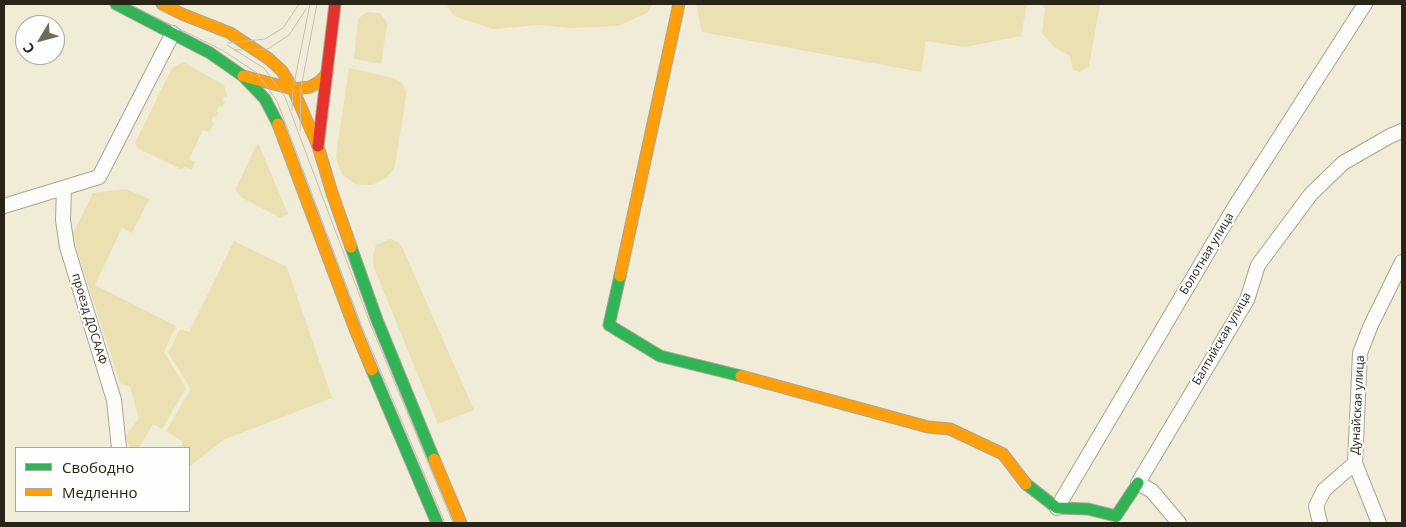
<!DOCTYPE html>
<html>
<head>
<meta charset="utf-8">
<style>
	body { margin:0 }
	#map { position:relative; width:1406px; height:527px; overflow:hidden; background:#f0ecd8; font-family:"Open Sans",sans-serif }
	canvas { display:block }
	.frame { position:absolute; inset:0; border:5px solid #282517; pointer-events:none }
	.legend { position:absolute; left:15px; top:447px; width:175px; height:65px; box-sizing:border-box; background:#fefefe; border:1px solid #a8a7a2; margin:0; padding:6px 9px; list-style:none; font-size:15px; color:#282517 }
	.legend li { display:flex; align-items:center; gap:10px; height:25px }
	.legend b { width:25px; border:1px solid #a8a7a2 }
	.north { position:absolute; left:15px; top:15px; width:50px; height:50px; box-sizing:border-box; background:#fefefe; border:1px solid #a8a7a2; border-radius:50%; rotate:233deg; font-size:14px; font-weight:700; line-height:20px; text-align:center; color:#282517 }
	.north::after { content:''; display:block; margin:auto; width:18px; height:22px; background:#6e6b5b; clip-path:polygon(50% 0,100% 100%,50% 72%,0 100%) }
</style>
</head>
<body>
<div id="map">
<canvas width="1406" height="527"></canvas>
<div class="frame"></div>
<ul class="legend">
<li><b style="height:6px;background:#30b455"></b>Свободно</li>
<li><b style="height:6px;background:#ff9f0a"></b>Медленно</li>
</ul>
<div class="north">С</div>
</div>
<script>
const ctx = document.querySelector('canvas').getContext('2d');
ctx.lineJoin = 'round';
function fillPath(path, color) { ctx.fillStyle = color; ctx.fill(path, 'evenodd'); }
const shape = rows => new Path2D(rows.map(r => 'M' + r).join(''));
function trace(path, color, width, dash) { ctx.strokeStyle = color; ctx.lineWidth = width; ctx.lineCap = dash ? 'butt' : 'round'; ctx.setLineDash(dash || []); ctx.stroke(path); }
function drawText(font, color, halo, rows, align = 'center') {
  ctx.font = font + ' "Open Sans",sans-serif'; ctx.lineWidth = 4; ctx.setLineDash([]); ctx.textBaseline = 'middle'; ctx.strokeStyle = halo; ctx.fillStyle = color; for (const [text, x, y, turn = 0] of rows) {
    ctx.save(); ctx.translate(x, y); ctx.rotate((+turn || 0) * Math.PI / 180); ctx.textAlign = isNaN(turn) ? turn : align; if (halo) ctx.strokeText(text, 0, 0); ctx.fillText(text, 0, 0); ctx.restore();
  }
}
fillPath(shape([
	[446,4,653,4,647,13,618,26,572,28,540,25,493,29,454,16],
	[696,4,1027,4,1021,36,965,47,926,41,921,72,702,32],
	[1041,4,1100,4,1089,67,1079,72,1073,70,1070,56,1054,47,1042,33,1045,9],
	[368,12,380,13,386,21,387,25,381,64,354,59,358,20,362,15],
	[183,62,224,85,227,97,224,96,223,100,225,102,222,107,219,106,217,111,219,113,216,117,214,116,211,121,214,123,209,132,203,130,189,159,195,162,192,170,185,167,181,169,137,148,135,143,172,68],
	[349,68,394,78,402,83,406,91,406,97,395,165,393,170,386,178,372,185,364,185,355,184,348,179,342,174,337,162,336,155],
	[257,144,259,145,288,214,281,218,242,198,235,190],
	[126,189,149,199,132,233,122,228,95,285,176,326,164,352,186,388,162,429,153,424,139,448,130,448,125,437,139,418,130,387,120,383,72,235,93,193],
	[390,239,398,242,403,249,474,410,438,424,374,268,373,256,376,245],
	[234,241,287,267,332,398,223,440,189,467,189,448,180,448,183,442,166,431,191,389,168,353,180,329,189,332]
]), '#ebe0b2');
const street = shape([
	[64,188,63,220,67,247,114,400,119,448],
	[4,206,99,177,173,33],
	[1057,508,1234,208,1365,4],
	[1179,523,1152,491,1138,483,1247,300,1258,265,1311,194,1343,163,1390,136,1402,131],
	[1320,523,1316,506,1324,490,1355,463],
	[1379,523,1355,463,1360,353,1371,325,1402,262]
]);
const fast = shape([
	[116,4,210,53,243,76,265,99,278,124],
	[351,247,377,320,434,459],
	[620,276,609,325,660,356,741,376],
	[372,370,437,523],
	[1026,484,1057,508,1088,509,1116,516,1138,483]
]);
const slow = shape([
	[162,4,182,14,230,33,269,59,282,71,293,89,318,146,332,193,351,247],
	[243,76,293,89,310,87,319,82,327,74],
	[278,124,355,329,372,370],
	[620,276,679,4],
	[741,376,928,427,950,429,1003,454,1026,484],
	[434,459,461,523]
]);
const jam = shape([
	[318,146,335,4]
]);
trace(street, '#a8a596', 16);
trace(fast, '#a8a596', 13);
trace(slow, '#a8a596', 13);
trace(jam, '#a8a596', 13);
trace(street, '#fdfcf9', 14);
trace(fast, '#30b455', 11);
trace(slow, '#ff9f0a', 11);
trace(jam, '#e5322d', 11);
trace(shape([
	[129,4,222,50,257,73,277,101,362,327,445,523],
	[228,43,265,39,283,28,299,4],
	[227,45,264,68,285,97,370,323,453,523],
	[234,50,268,49,289,35,306,9],
	[292,110,293,89,310,4],
	[300,130,301,88,317,4]
]), '#c2c1bb', 1);
drawText('12px', '#282517', '#fefefe', [
	["Болотная улица",1207,254,-59],
	["проезд ДОСААФ",89,319,73],
	["Балтийская улица",1222,339,-60],
	["Дунайская улица",1358,405,-87]
]);
</script>
</body>
</html>
